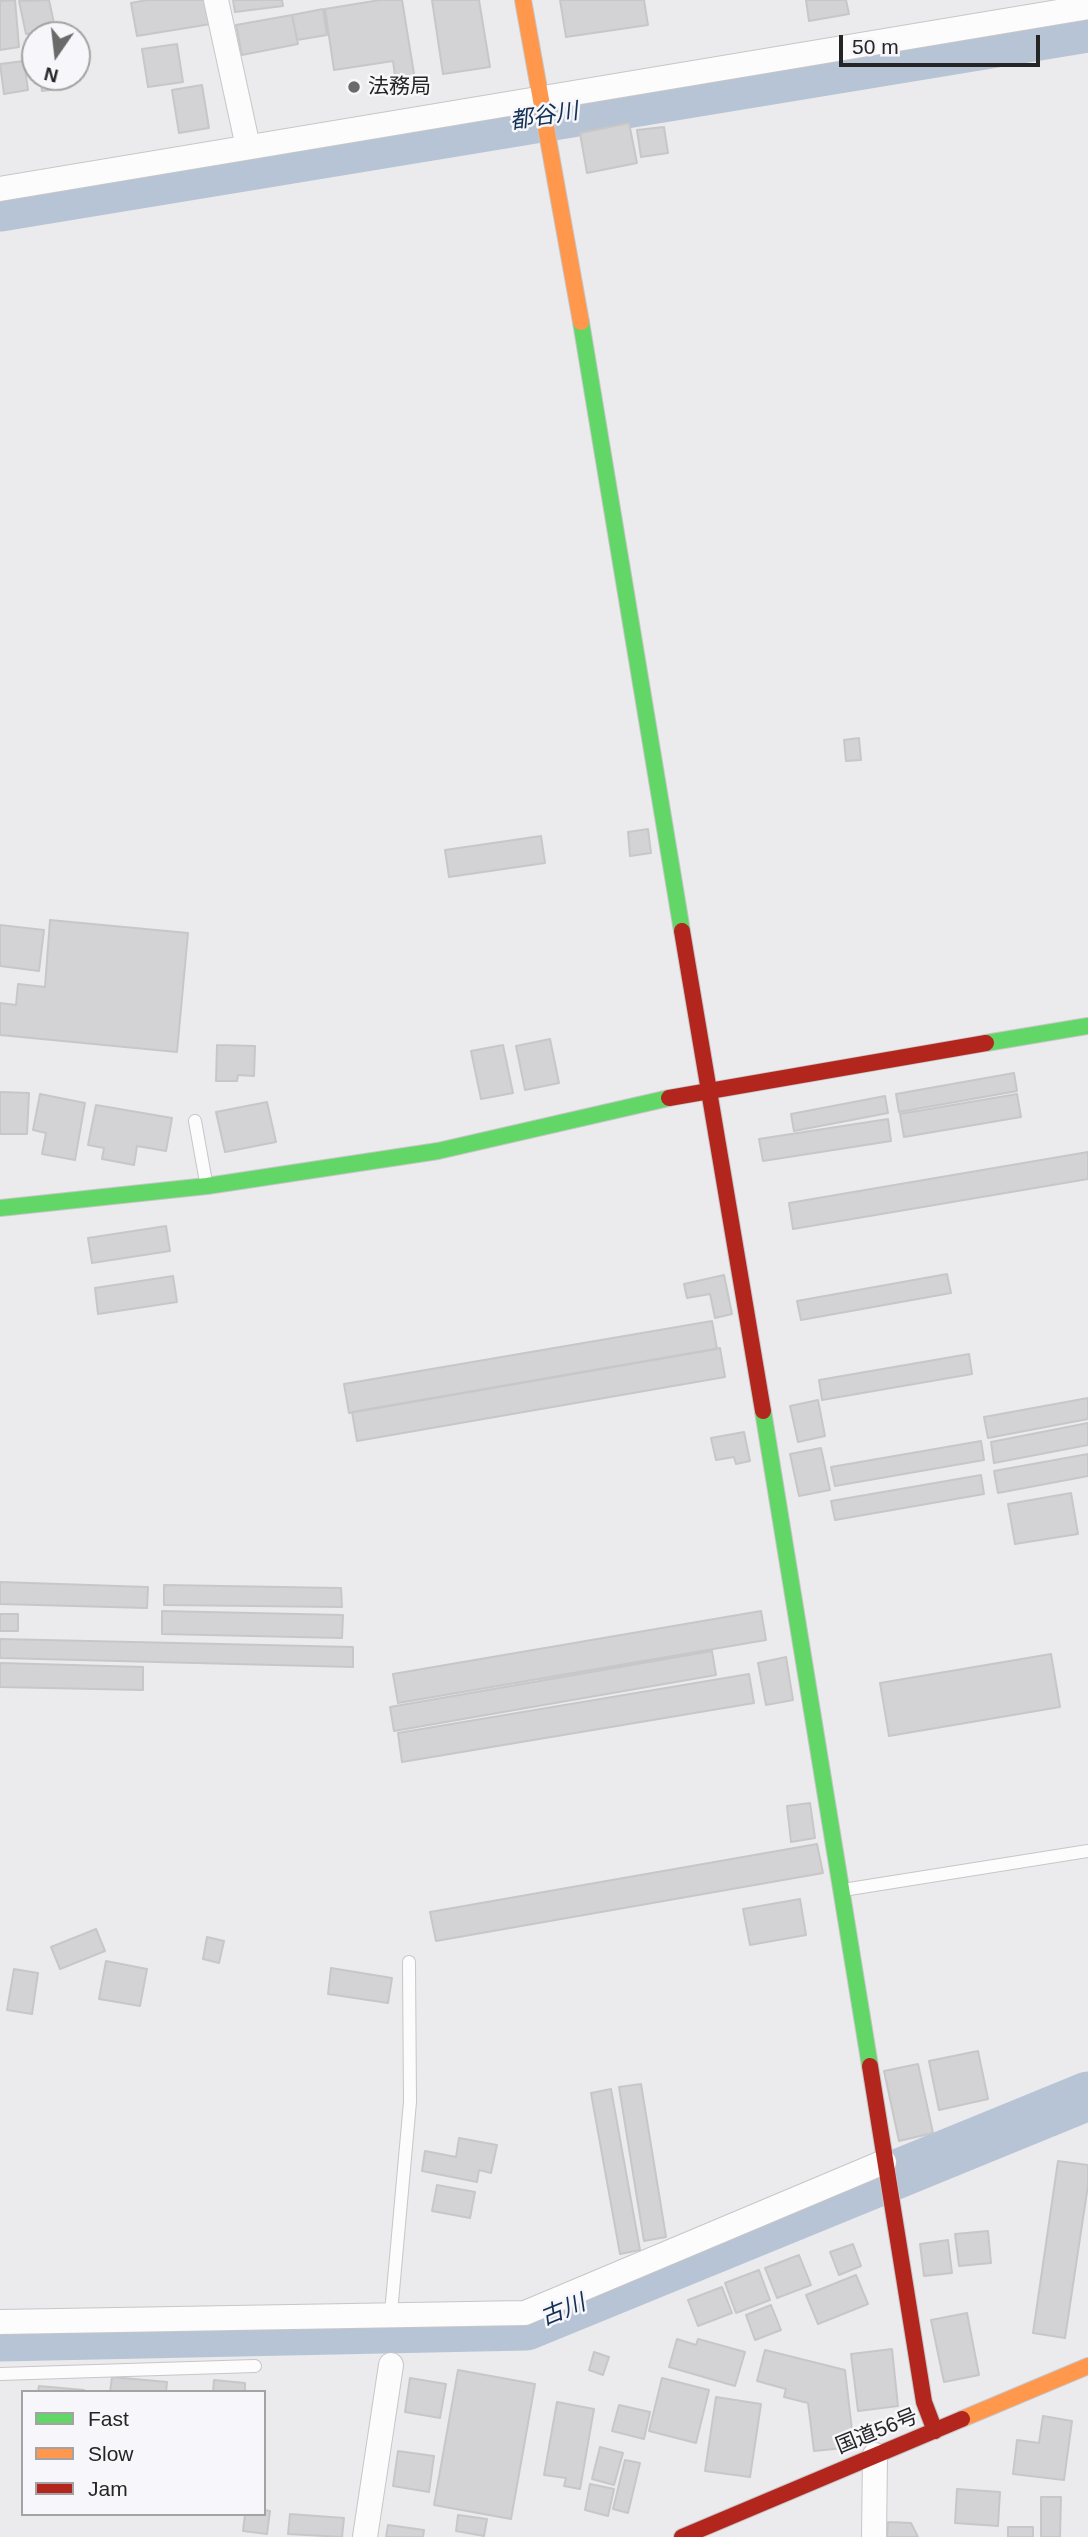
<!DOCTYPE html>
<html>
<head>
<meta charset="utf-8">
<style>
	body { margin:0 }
	#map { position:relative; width:1088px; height:2537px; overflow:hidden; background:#ebeaec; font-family:Arial,sans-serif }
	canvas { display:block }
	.legend { position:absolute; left:21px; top:2390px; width:245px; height:126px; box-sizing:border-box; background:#f7f6fa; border:2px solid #a3a2a5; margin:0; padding:9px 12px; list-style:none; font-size:21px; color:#252526 }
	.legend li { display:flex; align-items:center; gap:14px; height:35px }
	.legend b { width:35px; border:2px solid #a3a2a5 }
	.north { position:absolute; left:21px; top:21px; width:70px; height:70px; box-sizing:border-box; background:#f7f6fa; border:2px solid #a3a2a5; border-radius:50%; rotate:194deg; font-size:19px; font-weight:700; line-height:28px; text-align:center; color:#252526 }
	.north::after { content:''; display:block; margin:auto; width:24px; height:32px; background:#6a6a6b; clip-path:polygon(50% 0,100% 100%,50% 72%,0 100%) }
	.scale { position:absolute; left:839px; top:35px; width:201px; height:32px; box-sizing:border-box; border:4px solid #252526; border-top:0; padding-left:9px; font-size:21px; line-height:24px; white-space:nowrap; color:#252526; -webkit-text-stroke:5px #f7f6fa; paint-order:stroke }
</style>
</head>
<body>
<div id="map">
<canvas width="1088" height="2537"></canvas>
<ul class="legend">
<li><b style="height:9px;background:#63d668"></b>Fast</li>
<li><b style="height:9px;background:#ff974d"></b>Slow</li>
<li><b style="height:9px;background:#b3261e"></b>Jam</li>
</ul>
<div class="north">N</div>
<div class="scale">50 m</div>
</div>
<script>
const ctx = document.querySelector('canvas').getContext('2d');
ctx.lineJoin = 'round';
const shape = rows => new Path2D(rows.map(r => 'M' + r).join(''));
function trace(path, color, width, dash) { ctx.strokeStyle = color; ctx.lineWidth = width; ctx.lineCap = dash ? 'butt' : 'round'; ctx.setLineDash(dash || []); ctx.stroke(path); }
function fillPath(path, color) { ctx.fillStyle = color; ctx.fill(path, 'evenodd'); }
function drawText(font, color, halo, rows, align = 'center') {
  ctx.font = font + ' Arial,"Noto Sans JP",sans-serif'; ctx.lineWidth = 5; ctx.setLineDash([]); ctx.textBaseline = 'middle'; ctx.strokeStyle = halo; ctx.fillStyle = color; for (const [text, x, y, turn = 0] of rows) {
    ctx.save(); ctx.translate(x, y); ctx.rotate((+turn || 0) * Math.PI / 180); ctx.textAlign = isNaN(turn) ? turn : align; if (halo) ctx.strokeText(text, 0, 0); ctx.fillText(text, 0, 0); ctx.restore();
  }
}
trace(shape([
	[0,207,1088,28],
	[0,2337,526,2326,1088,2096]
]), '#b6c4d6', 49);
const building = shape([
	[15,0,19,47,0,50,0,1,15,0],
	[49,0,55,28,26,34,19,1,49,0],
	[147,0,213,0,217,23,137,36,131,3,147,0],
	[233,0,282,0,283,6,235,12,233,0],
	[380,0,402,0,415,80,396,83,393,61,334,70,325,9,380,0],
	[432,0,479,0,490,67,443,74,432,0],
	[560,0,644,0,648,25,566,37,560,0],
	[806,0,846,0,849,14,809,21,806,0],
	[323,9,327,35,297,40,292,15,323,9],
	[292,15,298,44,242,55,236,25,292,15],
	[177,44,183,82,148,87,142,49,177,44],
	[24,61,28,90,4,94,0,64,24,61],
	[40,77,57,77,59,89,42,91,40,77],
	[202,85,209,128,179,133,172,90,202,85],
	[629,123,637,163,587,173,580,133,629,123],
	[664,127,668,153,641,157,637,130,664,127],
	[859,738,861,760,846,761,844,740,859,738],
	[648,829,651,853,630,856,628,832,648,829],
	[541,836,545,863,449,877,445,850,541,836],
	[50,920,188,933,177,1052,0,1035,0,1003,16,1005,18,984,45,987,50,920],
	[0,925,44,930,39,971,0,966,0,925],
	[550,1039,559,1083,525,1090,516,1046,550,1039],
	[217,1045,255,1046,254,1076,238,1075,237,1081,216,1081,217,1045],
	[503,1045,513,1093,481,1099,471,1051,503,1045],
	[1014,1073,1017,1091,899,1112,896,1094,1014,1073],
	[0,1092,29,1093,27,1134,0,1134,0,1092],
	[40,1094,85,1103,75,1160,42,1154,46,1133,33,1130,40,1094],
	[1017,1094,1021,1117,904,1137,900,1114,1017,1094],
	[885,1096,888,1113,794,1131,791,1114,885,1096],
	[267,1102,276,1142,225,1152,216,1112,267,1102],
	[96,1105,172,1118,166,1151,137,1146,134,1165,102,1159,104,1148,88,1145,96,1105],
	[888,1119,891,1141,763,1161,759,1139,888,1119],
	[1088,1152,1088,1179,793,1229,789,1203,1088,1152],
	[166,1226,170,1251,92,1263,88,1238,166,1226],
	[947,1274,951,1293,801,1320,797,1301,947,1274],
	[724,1275,732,1314,715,1318,710,1294,687,1298,684,1284,724,1275],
	[173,1276,177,1302,98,1314,95,1288,173,1276],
	[712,1321,717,1349,349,1413,344,1384,712,1321],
	[720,1348,725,1377,357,1441,352,1412,720,1348],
	[969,1354,972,1374,822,1400,819,1380,969,1354],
	[1088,1398,1088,1419,988,1438,984,1417,1088,1398],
	[818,1400,825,1436,798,1442,790,1406,818,1400],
	[1088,1423,1088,1445,994,1463,991,1442,1088,1423],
	[744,1432,750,1461,736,1464,734,1457,716,1460,711,1438,744,1432],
	[981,1441,984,1460,835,1486,831,1467,981,1441],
	[821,1448,830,1490,799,1496,790,1454,821,1448],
	[1088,1454,1088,1476,998,1493,994,1471,1088,1454],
	[981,1475,984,1494,835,1520,831,1501,981,1475],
	[1071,1493,1078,1534,1015,1544,1008,1504,1071,1493],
	[0,1582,148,1587,147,1608,0,1604,0,1582],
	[164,1585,341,1588,342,1607,164,1605,164,1585],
	[162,1611,343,1615,342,1638,162,1634,162,1611],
	[761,1611,766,1640,398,1703,393,1674,761,1611],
	[0,1614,18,1614,18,1631,0,1631,0,1614],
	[0,1639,353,1647,353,1667,0,1658,0,1639],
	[712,1651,716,1675,394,1731,390,1707,712,1651],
	[1051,1654,1060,1707,889,1736,880,1683,1051,1654],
	[786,1657,793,1700,766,1705,758,1663,786,1657],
	[0,1663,143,1667,143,1690,0,1687,0,1663],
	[749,1674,754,1703,402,1762,398,1733,749,1674],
	[810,1803,815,1838,791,1842,787,1806,810,1803],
	[817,1844,823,1873,436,1941,430,1912,817,1844],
	[800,1899,806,1935,750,1945,743,1909,800,1899],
	[96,1929,105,1951,60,1969,51,1947,96,1929],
	[207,1937,224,1941,219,1963,203,1959,207,1937],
	[106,1961,147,1969,140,2006,99,1999,106,1961],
	[331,1968,392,1978,388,2003,328,1994,331,1968],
	[14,1969,38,1973,32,2014,7,2010,14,1969],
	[978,2051,988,2099,939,2110,929,2061,978,2051],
	[918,2064,933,2133,899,2141,884,2071,918,2064],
	[641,2084,666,2237,644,2241,619,2087,641,2084],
	[611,2089,640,2250,620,2254,591,2093,611,2089],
	[459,2138,497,2145,491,2173,479,2170,477,2182,422,2171,425,2151,456,2157,459,2138],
	[1058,2161,1088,2165,1088,2185,1065,2338,1033,2333,1058,2161],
	[437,2185,475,2192,470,2218,432,2211,437,2185],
	[988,2231,991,2263,959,2266,955,2234,988,2231],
	[948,2240,952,2273,924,2276,920,2244,948,2240],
	[853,2244,861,2266,839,2275,830,2252,853,2244],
	[799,2255,811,2285,777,2298,765,2268,799,2255],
	[759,2270,770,2300,736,2313,725,2283,759,2270],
	[856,2275,868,2304,818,2324,806,2295,856,2275],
	[722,2287,732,2313,698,2326,688,2300,722,2287],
	[771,2305,781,2330,755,2340,746,2315,771,2305],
	[967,2313,979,2375,944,2382,931,2320,967,2313],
	[677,2339,696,2345,698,2339,745,2352,735,2386,669,2367,677,2339],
	[892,2349,898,2406,858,2411,851,2354,892,2349],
	[765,2350,845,2370,854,2447,814,2451,808,2403,784,2397,786,2389,757,2381,765,2350],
	[594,2352,609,2357,603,2375,589,2370,594,2352],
	[458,2370,535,2384,511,2519,434,2505,458,2370],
	[112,2377,167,2382,166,2392,110,2392,112,2377],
	[410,2378,446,2384,440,2418,405,2412,410,2378],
	[662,2378,709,2390,696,2443,649,2431,662,2378],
	[214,2380,245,2383,245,2392,213,2392,214,2380],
	[39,2386,84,2390,84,2392,38,2392,39,2386],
	[716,2397,761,2404,750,2477,705,2471,716,2397],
	[557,2402,594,2409,580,2489,564,2486,566,2478,544,2475,557,2402],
	[619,2405,650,2412,644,2439,612,2431,619,2405],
	[1043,2416,1072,2421,1064,2480,1013,2474,1017,2440,1039,2443,1043,2416],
	[600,2447,623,2453,614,2485,592,2479,600,2447],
	[398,2451,434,2456,429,2492,393,2486,398,2451],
	[625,2460,640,2463,628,2513,613,2509,625,2460],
	[590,2484,614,2489,608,2516,585,2510,590,2484],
	[957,2489,1000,2492,998,2526,955,2523,957,2489],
	[1041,2497,1061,2497,1060,2537,1041,2537,1041,2497],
	[264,2510,270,2511,267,2534,243,2531,245,2514,264,2514,264,2510],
	[290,2514,344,2518,342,2537,288,2534,290,2514],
	[458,2515,487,2519,484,2536,456,2531,458,2515],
	[888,2522,911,2523,918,2537,887,2537,888,2522],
	[388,2525,424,2530,423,2537,386,2537,388,2525],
	[1008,2527,1033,2527,1033,2537,1008,2537,1008,2527]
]);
fillPath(building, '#d3d2d4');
trace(building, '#c8c7c8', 2);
const lane = shape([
	[195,1121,206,1182],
	[843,1890,1088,1851],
	[391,2313,410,2102,409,1962],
	[0,2374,255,2366]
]);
const street = shape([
	[216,0,248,147],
	[0,189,1088,7],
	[0,2322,525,2313,884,2162],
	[365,2537,391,2365],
	[874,2537,875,2455]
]);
const fast = shape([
	[581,322,682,931],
	[986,1043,1088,1026],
	[0,1208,207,1186,438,1151,669,1098],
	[763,1411,870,2066]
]);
const slow = shape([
	[523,0,581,322],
	[962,2419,1088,2366]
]);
const jam = shape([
	[682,931,763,1411],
	[669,1098,986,1043],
	[870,2066,924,2402,935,2431],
	[682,2537,962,2419]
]);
trace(lane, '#c7c6c8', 14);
trace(street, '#c7c6c8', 26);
trace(fast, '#c7c6c8', 18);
trace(slow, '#c7c6c8', 18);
trace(jam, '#c7c6c8', 18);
trace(lane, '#fcfcfc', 12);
trace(street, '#fcfcfc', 24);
trace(fast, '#63d668', 16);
trace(slow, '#ff974d', 16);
trace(jam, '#b3261e', 16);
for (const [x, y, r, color] of [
	[354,87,7,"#6a6a6b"]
]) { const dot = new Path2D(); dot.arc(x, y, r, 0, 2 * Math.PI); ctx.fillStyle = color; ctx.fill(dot); trace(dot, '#f7f6fa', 2.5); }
drawText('21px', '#252526', '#f7f6fa', [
	["法務局",368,87]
], 'left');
drawText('21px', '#252526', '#f7f6fa', [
	["国道56号",877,2432,-22]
]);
drawText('italic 23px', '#133154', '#f7f6fa', [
	["都谷川",544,117,-9],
	["古川",563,2311,-22]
]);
</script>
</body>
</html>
